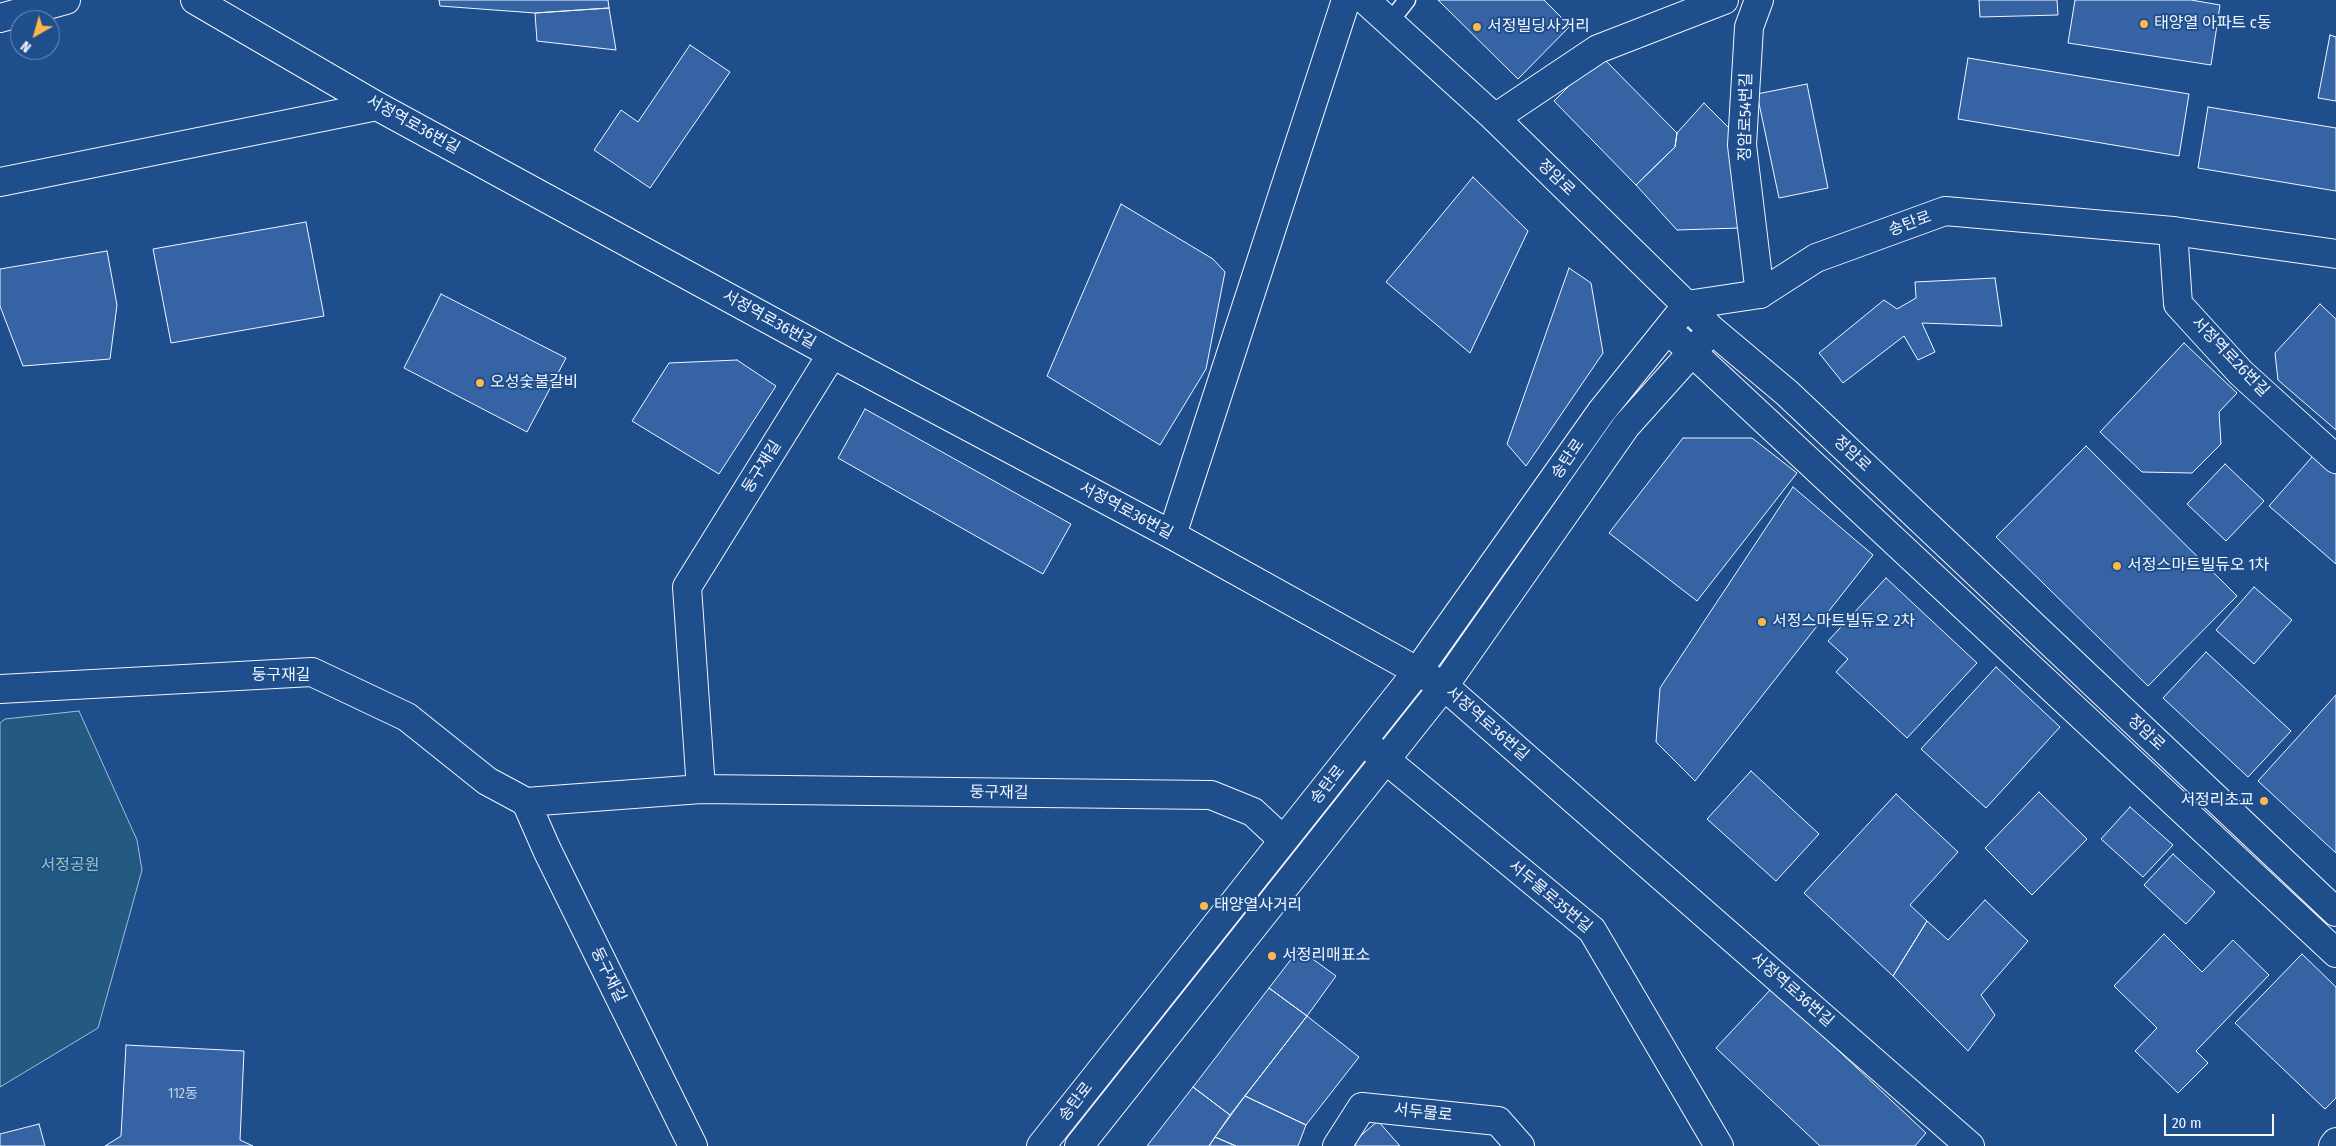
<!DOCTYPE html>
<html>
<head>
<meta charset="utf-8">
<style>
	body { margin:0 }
	#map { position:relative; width:2336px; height:1146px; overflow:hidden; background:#1f4e8c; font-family:"Fira Sans Condensed",sans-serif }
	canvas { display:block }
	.north { position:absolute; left:10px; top:10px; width:50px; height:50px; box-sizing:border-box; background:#1f4e8c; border:1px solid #7391ba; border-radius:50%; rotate:218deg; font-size:14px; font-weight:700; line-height:20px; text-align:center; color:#f2f6ff }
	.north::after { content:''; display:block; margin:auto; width:18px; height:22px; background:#ffb74d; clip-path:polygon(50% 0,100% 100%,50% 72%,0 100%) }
	.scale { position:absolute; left:2164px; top:1114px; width:110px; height:22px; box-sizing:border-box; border:2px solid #f2f6ff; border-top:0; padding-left:6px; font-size:15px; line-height:18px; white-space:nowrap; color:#f2f6ff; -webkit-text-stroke:4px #1f4e8c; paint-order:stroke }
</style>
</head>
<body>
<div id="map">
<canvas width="2336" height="1146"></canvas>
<div class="north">N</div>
<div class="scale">20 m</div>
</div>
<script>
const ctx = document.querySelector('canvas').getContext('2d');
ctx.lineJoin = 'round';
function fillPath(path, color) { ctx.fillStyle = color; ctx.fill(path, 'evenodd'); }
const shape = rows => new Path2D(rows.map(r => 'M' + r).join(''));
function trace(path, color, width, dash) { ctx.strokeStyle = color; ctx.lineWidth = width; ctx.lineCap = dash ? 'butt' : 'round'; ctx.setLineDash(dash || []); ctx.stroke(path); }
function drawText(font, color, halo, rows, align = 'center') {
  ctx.font = font + ' "Fira Sans Condensed","Noto Sans KR",sans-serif'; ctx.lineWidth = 4; ctx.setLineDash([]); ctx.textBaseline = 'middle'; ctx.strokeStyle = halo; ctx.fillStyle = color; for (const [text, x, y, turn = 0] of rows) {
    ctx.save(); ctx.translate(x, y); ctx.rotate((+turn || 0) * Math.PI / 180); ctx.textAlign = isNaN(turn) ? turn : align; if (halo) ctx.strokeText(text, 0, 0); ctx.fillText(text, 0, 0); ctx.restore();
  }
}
const green = shape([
	[79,711,137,840,142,870,98,1028,0,1087,0,723,5,719,79,711]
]);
fillPath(green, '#245a82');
trace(green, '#a8bbd7', 1);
const building = shape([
	[439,0,608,0,609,8,535,13,440,6,439,0],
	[1438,0,1544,0,1570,26,1518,79,1438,0],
	[1979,0,2057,0,2058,15,1980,17,1979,0],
	[2075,0,2191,0,2220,5,2211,65,2068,43,2075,0],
	[609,8,616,50,537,41,535,13,609,8],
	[2330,35,2336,37,2336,101,2318,98,2330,35],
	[690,45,730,72,650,188,594,150,621,110,638,122,690,45],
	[1600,55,1677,133,1675,147,1636,185,1554,101,1600,55],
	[1968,58,2189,94,2179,156,1958,119,1968,58],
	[1807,84,1828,188,1779,198,1757,94,1807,84],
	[1704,103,1737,136,1740,228,1677,230,1636,185,1675,147,1677,133,1704,103],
	[2208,107,2336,128,2336,191,2198,168,2208,107],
	[1473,177,1528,231,1470,353,1386,282,1473,177],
	[1121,204,1213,259,1225,272,1206,369,1160,445,1047,376,1121,204],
	[306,222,324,316,171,343,153,249,306,222],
	[107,251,117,305,110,359,23,366,0,306,0,269,107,251],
	[1569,268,1591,283,1603,353,1526,466,1507,444,1569,268],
	[1995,278,2002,326,1922,323,1935,352,1918,360,1904,336,1843,383,1819,353,1884,300,1897,309,1916,298,1915,282,1995,278],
	[441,294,566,358,527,432,404,368,441,294],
	[2320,304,2336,319,2336,430,2278,380,2275,353,2320,304],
	[2184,343,2237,393,2219,412,2221,444,2192,473,2142,472,2100,432,2184,343],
	[737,360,776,386,719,474,632,421,669,363,737,360],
	[865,409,1071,524,1043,574,838,458,865,409],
	[1683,438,1752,438,1797,473,1697,601,1609,533,1683,438],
	[2086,446,2237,596,2148,686,1996,537,2086,446],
	[2319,449,2336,464,2336,564,2269,506,2319,449],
	[2225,464,2264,501,2226,541,2187,504,2225,464],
	[1793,487,1873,555,1695,781,1656,742,1660,688,1793,487],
	[1886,578,1977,663,1907,738,1836,672,1848,659,1828,641,1886,578],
	[2254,587,2292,620,2254,664,2216,630,2254,587],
	[2206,652,2291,731,2248,777,2163,698,2206,652],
	[1996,667,2060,727,1986,808,1921,749,1996,667],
	[2336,695,2336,853,2258,781,2336,695],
	[1751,771,1819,834,1776,881,1707,819,1751,771],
	[2039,792,2087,839,2032,895,1985,848,2039,792],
	[1896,794,1958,852,1910,905,1927,921,1893,976,1804,893,1896,794],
	[2130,807,2173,845,2143,877,2101,839,2130,807],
	[2173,854,2215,892,2186,924,2144,885,2173,854],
	[1985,900,2028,941,1981,995,1995,1015,1968,1051,1893,976,1927,921,1948,940,1985,900],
	[2164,934,2202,972,2233,940,2269,975,2196,1051,2208,1063,2178,1093,2135,1051,2157,1028,2114,986,2164,934],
	[1299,949,1336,976,1307,1016,1269,988,1299,949],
	[2302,954,2336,987,2336,1098,2325,1109,2235,1023,2302,954],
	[1269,988,1307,1016,1230,1115,1193,1087,1269,988],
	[1772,988,1926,1133,1915,1146,1820,1146,1716,1048,1772,988],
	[1307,1016,1359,1057,1306,1125,1245,1096,1307,1016],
	[126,1045,244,1051,240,1140,253,1146,105,1146,121,1136,126,1045],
	[1193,1087,1230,1115,1209,1146,1147,1146,1193,1087],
	[1245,1096,1306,1125,1298,1146,1236,1146,1215,1137,1245,1096],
	[1378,1121,1400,1146,1355,1146,1358,1138,1378,1121],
	[39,1124,45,1146,0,1146,0,1134,39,1124],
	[1215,1137,1236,1146,1209,1146,1215,1137]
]);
fillPath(building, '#3563a3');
trace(building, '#f2f6ff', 1);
const lane = shape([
	[1389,23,1407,0]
]);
const street = shape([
	[195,0,377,106,832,354,1172,535,1444,686,1970,1146],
	[1759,0,1749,27,1742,145,1760,294],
	[1495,118,1598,49,1724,0],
	[0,182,377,106],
	[2173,231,2178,304,2241,373,2336,459],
	[1172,535,1346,0],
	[0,689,312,672,407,717,487,781,526,802,547,850,693,1146],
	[1363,741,1592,930,1719,1146],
	[701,789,687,587,832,354],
	[526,802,701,789,1211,795,1253,812,1283,840],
	[1337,1146,1362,1107,1498,1121,1520,1146],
	[2333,1146,2336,1142]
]);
const secondary = shape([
	[1365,0,1495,118,1712,330,1787,393,2336,912],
	[1679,340,2336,953],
	[1041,1146,1417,672,1601,412,1687,305,1760,294,1816,258,1945,211,2173,231,2336,254],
	[1079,1146,1444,686,1626,426,1712,330]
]);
const primary = shape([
	[0,18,66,0]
]);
trace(lane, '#f2f6ff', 19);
trace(street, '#f2f6ff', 30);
trace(secondary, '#f2f6ff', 30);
trace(primary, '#f2f6ff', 30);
trace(lane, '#1f4e8c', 16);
trace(street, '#1f4e8c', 28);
trace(secondary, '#1f4e8c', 28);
trace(primary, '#1f4e8c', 28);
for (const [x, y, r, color] of [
	[2144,24,5,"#ffb74d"],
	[1477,27,5,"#ffb74d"],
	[480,383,5,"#ffb74d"],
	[2117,566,5,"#ffb74d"],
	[1762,622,5,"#ffb74d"],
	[2264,801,5,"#ffb74d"],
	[1204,906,5,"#ffb74d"],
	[1272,956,5,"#ffb74d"]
]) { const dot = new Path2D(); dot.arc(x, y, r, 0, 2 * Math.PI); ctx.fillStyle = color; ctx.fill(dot); trace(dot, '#1f4e8c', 2); }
drawText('14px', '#c3d1e8', null, [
	["112동",183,1094]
]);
drawText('16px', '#f2f6ff', '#1f4e8c', [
	["태양열 아파트 c동",2154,24],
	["서정빌딩사거리",1487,27],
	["오성숯불갈비",490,383],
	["서정스마트빌듀오 1차",2127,566],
	["서정스마트빌듀오 2차",1772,622],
	["서정리초교",2254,801,"right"],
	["태양열사거리",1214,906],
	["서정리매표소",1282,956]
], 'left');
drawText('16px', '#f2f6ff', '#1f4e8c', [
	["정암로54번길",1746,117,-89],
	["서정역로36번길",413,125,29],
	["정암로",1556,178,44],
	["송탄로",1910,224,-20],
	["서정역로36번길",769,320,29],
	["서정역로26번길",2230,357,46],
	["정암로",1852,454,43],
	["송탄로",1568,459,-55],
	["둥구재길",762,467,-58],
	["서정역로36번길",1126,511,28],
	["둥구재길",281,676],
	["서정역로36번길",1487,724,41],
	["정암로",2146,733,43],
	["송탄로",1328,785,-51],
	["둥구재길",999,793,1],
	["서두물로35번길",1550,897,40],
	["둥구재길",608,975,64],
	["서정역로36번길",1792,990,41],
	["송탄로",1076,1102,-52],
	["서두물로",1423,1113,6]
]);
drawText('16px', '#97c8a6', '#1f4e8c', [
	["서정공원",70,866]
]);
</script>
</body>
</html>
